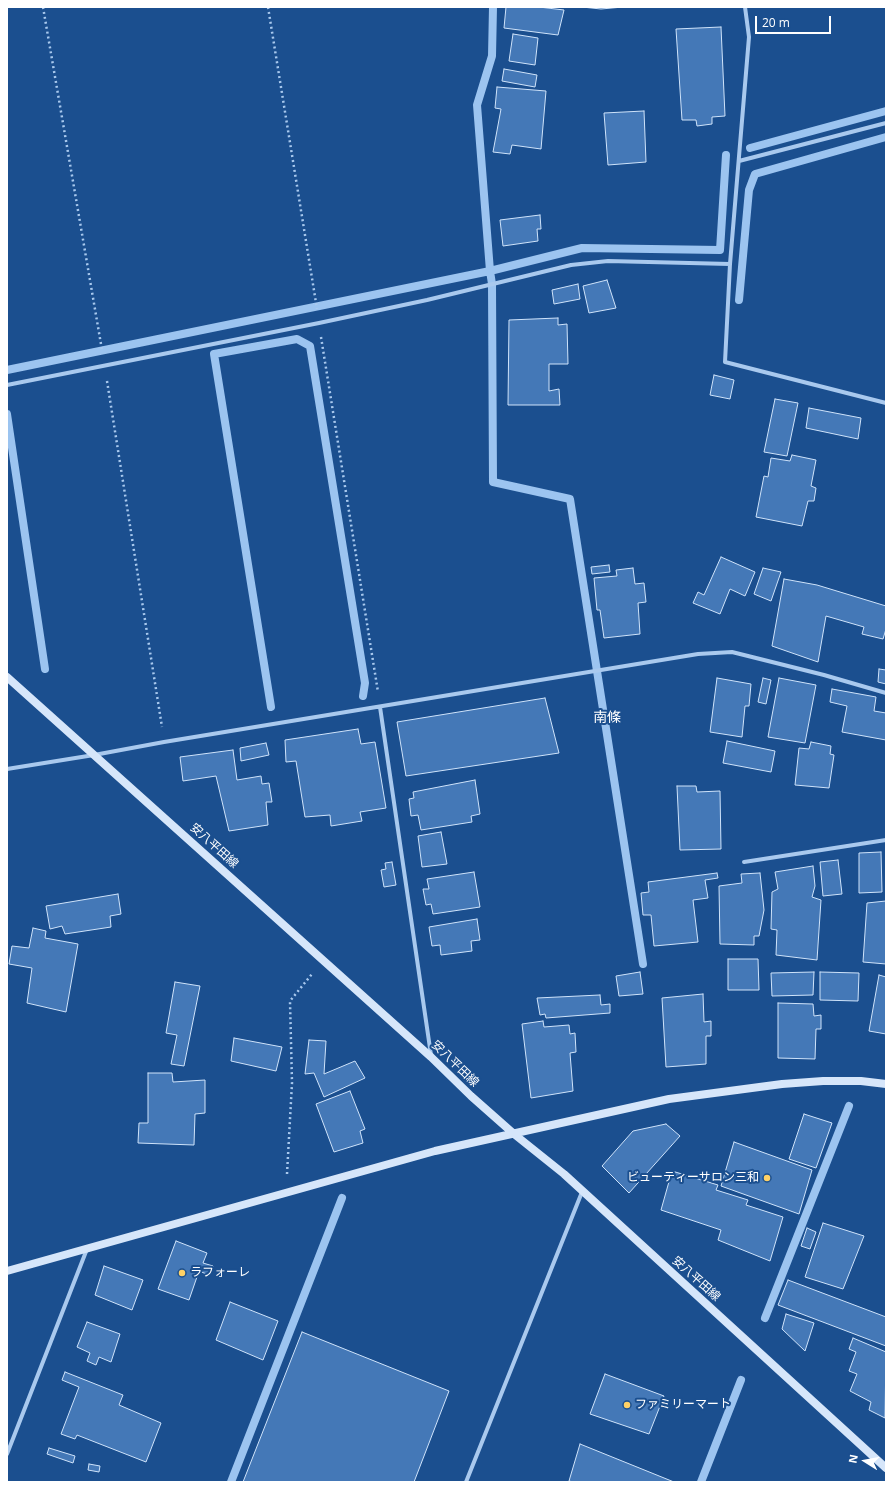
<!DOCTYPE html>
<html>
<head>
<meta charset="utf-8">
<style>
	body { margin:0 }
	#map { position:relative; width:893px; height:1489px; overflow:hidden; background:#1b4f8f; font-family:"Open Sans",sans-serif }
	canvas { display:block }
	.frame { position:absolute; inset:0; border:8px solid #fff; pointer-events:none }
	.north { position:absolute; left:845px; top:1441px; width:40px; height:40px; -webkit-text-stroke:3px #1b4f8f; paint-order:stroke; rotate:281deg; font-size:11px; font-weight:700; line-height:16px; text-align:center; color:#fff }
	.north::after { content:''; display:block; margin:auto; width:14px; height:18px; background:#fff; clip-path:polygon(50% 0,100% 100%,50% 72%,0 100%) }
	.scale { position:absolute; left:755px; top:16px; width:76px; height:18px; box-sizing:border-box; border:2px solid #fff; border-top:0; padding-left:5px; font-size:12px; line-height:14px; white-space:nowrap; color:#fff; -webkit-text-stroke:3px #1b4f8f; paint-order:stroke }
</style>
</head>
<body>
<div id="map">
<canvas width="893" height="1489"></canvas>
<div class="frame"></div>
<div class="north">N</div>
<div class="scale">20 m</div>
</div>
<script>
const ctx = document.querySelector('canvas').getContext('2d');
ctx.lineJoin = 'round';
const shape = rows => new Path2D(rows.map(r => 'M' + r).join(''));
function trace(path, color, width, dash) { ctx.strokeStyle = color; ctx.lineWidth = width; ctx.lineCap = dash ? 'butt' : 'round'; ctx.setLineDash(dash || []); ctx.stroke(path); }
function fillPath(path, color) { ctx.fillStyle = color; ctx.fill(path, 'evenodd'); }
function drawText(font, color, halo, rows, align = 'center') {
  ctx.font = font + ' "Open Sans","Noto Sans JP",sans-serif'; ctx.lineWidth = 4; ctx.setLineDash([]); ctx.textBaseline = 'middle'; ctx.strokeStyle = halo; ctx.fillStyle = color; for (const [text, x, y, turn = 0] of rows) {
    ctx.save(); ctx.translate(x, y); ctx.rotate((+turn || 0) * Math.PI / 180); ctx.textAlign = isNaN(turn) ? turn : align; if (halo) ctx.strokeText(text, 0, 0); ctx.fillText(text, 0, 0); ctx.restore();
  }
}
trace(shape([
	[493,7,492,56,477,105,490,271,582,248,720,250,726,155],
	[750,148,886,111],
	[739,300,749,190,755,174,886,137],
	[7,370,490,271,492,284,493,482,570,499,643,964],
	[7,414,45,669],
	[271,707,214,354,297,339,310,346,365,683,363,696],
	[765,1318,849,1106],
	[231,1482,342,1198],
	[701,1482,741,1380]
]), '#9cc4f0', 8);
const building = shape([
	[506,7,539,7,564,10,558,35,504,28,506,7],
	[582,7,623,7,601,9,582,7],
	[721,27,725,116,712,117,712,124,697,126,696,120,682,120,676,29,721,27],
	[513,34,538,38,535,65,509,61,513,34],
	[504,69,537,75,535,87,502,81,504,69],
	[497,87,546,91,541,149,512,145,510,154,493,152,501,109,495,108,497,87],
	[644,111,646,162,608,165,604,113,644,111],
	[540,215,541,229,537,229,538,241,503,246,500,220,540,215],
	[607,280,616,308,589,313,583,286,607,280],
	[578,284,580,299,554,304,552,290,578,284],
	[558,318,558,325,567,324,568,364,549,364,549,391,559,389,560,405,508,405,509,320,558,318],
	[714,375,734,380,730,399,710,395,714,375],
	[775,399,798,403,787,456,764,452,775,399],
	[809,408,861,418,858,439,806,428,809,408],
	[792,455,816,460,811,486,816,488,814,501,808,501,802,526,756,517,764,476,768,477,771,458,790,461,792,455],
	[721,557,755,572,745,596,730,589,720,614,693,603,698,592,704,595,721,557],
	[609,565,610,572,592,574,591,567,609,565],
	[633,568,635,584,644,583,646,602,638,603,640,634,604,638,600,610,597,610,594,578,617,576,616,570,633,568],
	[763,568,781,572,771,601,754,594,763,568],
	[784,579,817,585,886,606,886,629,883,639,862,634,864,627,826,616,818,662,772,646,784,579],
	[879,669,886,670,886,684,878,682,879,669],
	[717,678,751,684,749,706,745,706,742,737,710,732,717,678],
	[763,678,771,680,766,704,758,702,763,678],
	[779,678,816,685,805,743,768,737,779,678],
	[832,689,876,697,874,711,886,713,886,740,842,732,847,706,830,702,832,689],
	[545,698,559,753,406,776,397,722,545,698],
	[358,729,361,744,375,742,386,808,360,812,362,821,331,826,330,815,305,817,296,761,286,762,285,740,358,729],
	[727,741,775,751,771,772,723,763,727,741],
	[811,742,831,746,830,754,834,755,829,788,795,785,799,748,809,749,811,742],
	[266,743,269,755,241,761,240,748,266,743],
	[233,750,237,780,261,776,262,784,269,783,272,802,266,802,268,825,229,831,216,776,183,781,180,757,233,750],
	[475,780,480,814,471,816,472,822,421,830,418,815,411,816,409,799,414,798,413,792,475,780],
	[677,786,696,786,697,792,720,791,721,849,680,850,677,786],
	[441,832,447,864,422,867,418,836,441,832],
	[881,852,882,892,859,893,859,853,881,852],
	[838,860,842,894,823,896,820,862,838,860],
	[392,862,396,885,384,887,381,870,386,869,385,863,392,862],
	[813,866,815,886,812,897,821,900,817,960,776,955,777,930,771,929,772,892,778,889,775,872,813,866],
	[474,872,480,907,433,914,431,904,426,905,423,889,429,889,427,879,474,872],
	[717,873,718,878,705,880,708,898,693,900,698,942,654,946,651,915,643,915,641,893,649,892,648,882,717,873],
	[760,873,764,910,759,936,754,936,754,945,720,944,719,886,742,883,741,874,760,873],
	[118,894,121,914,110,916,111,927,65,934,62,926,50,929,46,906,118,894],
	[886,901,886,964,863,962,867,903,886,901],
	[477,919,480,940,471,941,472,951,441,955,440,945,432,946,429,927,477,919],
	[33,928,46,931,45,938,78,944,66,1012,27,1003,32,968,9,964,12,946,29,948,33,928],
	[728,959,758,959,759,990,728,990,728,959],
	[640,972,643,994,619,996,616,976,640,972],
	[814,972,813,995,772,996,771,973,814,972],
	[820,972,859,973,858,1001,820,1000,820,972],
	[879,975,886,977,886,1034,869,1031,879,975],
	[175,982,200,986,184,1066,171,1064,177,1035,166,1033,175,982],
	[703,994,704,1022,711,1021,711,1036,706,1036,706,1064,666,1067,662,998,703,994],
	[600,995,601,1005,610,1004,610,1013,546,1018,545,1014,540,1015,537,998,600,995],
	[778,1003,813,1004,814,1016,821,1015,821,1029,816,1029,815,1059,778,1058,778,1003],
	[543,1021,544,1027,569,1025,570,1034,575,1033,576,1052,570,1053,573,1091,531,1098,522,1024,543,1021],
	[234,1038,282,1047,276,1071,231,1061,234,1038],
	[309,1040,326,1041,324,1074,355,1061,365,1078,324,1097,314,1073,305,1074,309,1040],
	[148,1073,172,1073,173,1082,205,1080,205,1113,195,1114,194,1145,138,1143,139,1123,148,1123,148,1073],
	[350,1091,365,1129,360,1131,363,1143,334,1152,316,1104,350,1091],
	[804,1114,832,1123,816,1168,789,1159,804,1114],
	[666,1124,680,1136,629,1193,602,1166,633,1131,666,1124],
	[734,1142,812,1170,799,1214,721,1186,734,1142],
	[672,1171,718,1185,716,1190,748,1200,746,1205,783,1217,770,1261,718,1240,721,1230,661,1210,672,1171],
	[823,1223,864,1236,843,1289,805,1277,823,1223],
	[807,1228,816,1232,810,1249,801,1246,807,1228],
	[176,1241,207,1253,203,1263,213,1266,209,1275,199,1271,189,1300,158,1289,176,1241],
	[104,1266,143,1280,132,1310,95,1295,104,1266],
	[788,1280,886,1317,886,1346,778,1305,788,1280],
	[230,1302,278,1321,263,1360,216,1340,230,1302],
	[786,1314,814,1323,805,1351,782,1329,786,1314],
	[87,1322,120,1334,111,1362,99,1357,96,1365,87,1361,90,1353,77,1347,87,1322],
	[302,1332,449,1391,414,1482,243,1482,302,1332],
	[853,1338,886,1352,885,1418,869,1410,871,1402,850,1391,857,1374,849,1371,856,1352,849,1349,853,1338],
	[65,1372,123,1395,119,1405,161,1423,146,1462,77,1435,75,1439,61,1434,79,1387,62,1380,65,1372],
	[605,1374,664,1396,649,1434,590,1414,605,1374],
	[580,1444,674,1482,573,1482,569,1481,580,1444],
	[49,1448,75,1456,73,1463,47,1454,49,1448],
	[89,1464,100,1466,99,1472,88,1470,89,1464]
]);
fillPath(building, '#4478b7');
trace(building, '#cfe3fa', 1);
trace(shape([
	[43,7,102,350],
	[268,7,317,309],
	[321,337,378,692],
	[107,381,162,727],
	[287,1174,292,1083,290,1001,312,974]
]), '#a9c9ee', 2.5, [2, 3]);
trace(shape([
	[745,7,749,37,730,264,725,362,886,403],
	[739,161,886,123],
	[7,385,319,323,427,300,571,265,608,261,730,264],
	[380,707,431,1055],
	[7,769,94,755,164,742,698,654,732,652,824,675,886,693],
	[744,862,886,840],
	[7,1454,87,1249],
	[466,1482,582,1192]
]), '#a9c9ee', 4);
trace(shape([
	[7,677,431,1057,471,1096,514,1134,564,1174,886,1468],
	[7,1271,435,1151,669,1099,782,1084,823,1081,861,1081,886,1084]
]), '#d6e6fa', 8);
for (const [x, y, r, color] of [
	[767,1178,4,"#ffd166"],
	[182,1273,4,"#ffd166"],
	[627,1405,4,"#ffd166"]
]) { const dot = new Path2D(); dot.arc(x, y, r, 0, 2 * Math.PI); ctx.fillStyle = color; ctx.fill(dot); trace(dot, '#1b4f8f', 1.5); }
drawText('12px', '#fff', '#1b4f8f', [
	["安八平田線",214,846,42],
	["安八平田線",455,1064,44],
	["安八平田線",696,1279,42]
]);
drawText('12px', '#fff', '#1b4f8f', [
	["ビューティーサロン三和",759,1178,"right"],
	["ラフォーレ",190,1273],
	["ファミリーマート",635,1405]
], 'left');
drawText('14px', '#fff', '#1b4f8f', [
	["南條",607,718]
]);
</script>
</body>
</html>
